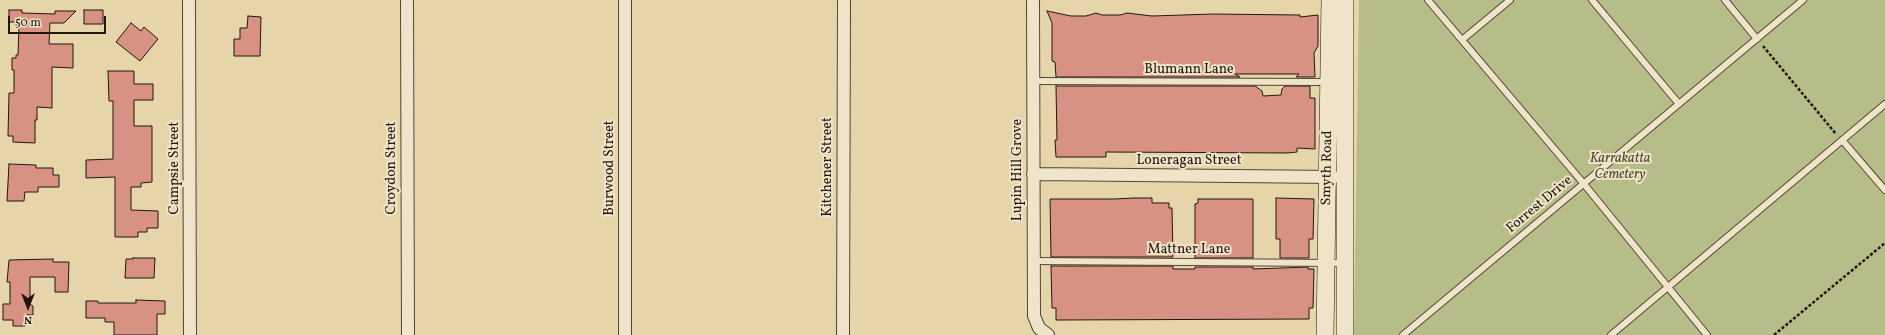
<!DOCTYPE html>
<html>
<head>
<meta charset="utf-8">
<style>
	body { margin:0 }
	#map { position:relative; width:1885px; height:335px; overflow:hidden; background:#e7d5aa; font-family:Vollkorn,serif }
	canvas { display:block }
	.north { position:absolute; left:8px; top:287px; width:40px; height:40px; -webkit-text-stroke:3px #efe4c8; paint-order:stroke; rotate:180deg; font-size:11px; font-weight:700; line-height:16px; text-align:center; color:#21170f }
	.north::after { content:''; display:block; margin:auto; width:14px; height:18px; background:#21170f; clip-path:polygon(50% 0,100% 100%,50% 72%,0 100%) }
	.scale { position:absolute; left:8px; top:16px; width:98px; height:18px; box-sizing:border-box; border:2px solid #21170f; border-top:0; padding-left:5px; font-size:12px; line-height:14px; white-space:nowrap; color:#21170f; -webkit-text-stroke:3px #efe4c8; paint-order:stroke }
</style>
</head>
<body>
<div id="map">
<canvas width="1885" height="335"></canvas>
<div class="north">N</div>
<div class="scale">50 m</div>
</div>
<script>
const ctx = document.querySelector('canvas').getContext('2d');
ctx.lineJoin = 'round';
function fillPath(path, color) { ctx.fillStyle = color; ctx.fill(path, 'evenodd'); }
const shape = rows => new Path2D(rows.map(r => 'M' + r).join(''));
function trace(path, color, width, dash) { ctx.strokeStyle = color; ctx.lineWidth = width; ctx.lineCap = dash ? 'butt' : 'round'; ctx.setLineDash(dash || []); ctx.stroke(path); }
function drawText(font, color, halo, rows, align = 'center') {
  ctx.font = font + ' Vollkorn,serif'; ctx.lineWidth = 4; ctx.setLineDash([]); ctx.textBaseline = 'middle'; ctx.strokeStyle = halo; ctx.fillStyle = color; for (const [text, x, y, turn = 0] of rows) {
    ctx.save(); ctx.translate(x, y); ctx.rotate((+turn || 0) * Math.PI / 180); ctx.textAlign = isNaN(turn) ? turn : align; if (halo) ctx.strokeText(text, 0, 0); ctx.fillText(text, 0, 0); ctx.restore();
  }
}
fillPath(shape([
	[1359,0,1885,0,1885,335,1354,335]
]), '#b6bd88');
const building = shape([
	[9,10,22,10,22,13,55,14,55,11,76,11,64,23,50,23,49,44,73,44,73,68,52,67,52,108,37,107,37,120,35,120,35,143,13,142,13,136,8,136,9,93,14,93,14,70,12,70,12,58,16,58,16,55,18,55,19,26,16,26,16,22,9,22,9,10],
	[84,10,103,10,103,24,84,24,84,10],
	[1047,11,1071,16,1086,16,1096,13,1102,15,1120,15,1127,13,1152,16,1213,14,1300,15,1300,17,1318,15,1318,46,1314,53,1315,77,1296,77,1299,74,1235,74,1240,77,1056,77,1055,62,1052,61,1052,23,1047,11],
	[248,16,261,17,260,56,234,56,234,39,240,39,240,28,247,28,248,16],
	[131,23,141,31,144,27,158,39,140,61,116,42,131,23],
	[108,71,134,71,134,84,153,84,153,100,134,100,134,126,152,126,152,182,141,183,141,187,131,187,131,210,158,211,158,228,147,228,147,232,138,232,138,237,115,237,115,177,86,178,86,160,113,159,113,101,109,101,108,71],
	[1056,86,1255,86,1262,91,1263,96,1281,95,1282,89,1285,86,1310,86,1310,98,1315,98,1315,149,1297,148,1297,152,1288,153,1106,152,1106,157,1056,157,1055,140,1057,140,1056,86],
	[9,164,36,165,36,168,53,168,53,175,59,175,59,187,38,187,38,192,25,192,24,201,7,201,9,164],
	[1134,198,1152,198,1152,203,1169,203,1169,208,1172,208,1173,257,1051,257,1050,199,1114,199,1134,198],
	[1276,198,1314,199,1313,239,1309,239,1309,258,1280,258,1280,239,1276,239,1276,198],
	[1198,199,1253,199,1253,258,1195,258,1195,204,1198,203,1198,199],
	[133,258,155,258,154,278,125,278,126,259,133,259,133,258],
	[53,259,53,262,69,262,68,292,55,292,55,277,30,277,30,304,33,306,33,315,25,315,25,326,13,326,13,320,3,320,3,304,10,304,10,282,7,282,9,260,53,259],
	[1051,266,1173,266,1173,269,1195,269,1195,267,1253,267,1253,269,1308,267,1308,269,1314,269,1313,308,1309,308,1309,319,1056,320,1056,308,1052,308,1051,266],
	[136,300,165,301,165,314,157,314,157,335,114,335,114,322,105,322,105,318,86,318,86,301,98,301,98,303,136,303,136,300]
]);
fillPath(building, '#d79284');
trace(building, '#21170f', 1);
const service = shape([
	[1428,0,1584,184,1707,335],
	[1592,0,1679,104],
	[1725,0,1757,39],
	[1462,40,1510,0],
	[1033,81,1328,82],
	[1842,140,1885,190],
	[1033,261,1343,263],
	[1403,335,1803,0],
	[1611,335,1885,104]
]);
const minor = shape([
	[189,0,190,335],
	[407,0,408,335],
	[625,0,625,335],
	[1033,0,1034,316,1039,328,1048,335],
	[1033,174,1334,177],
	[843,335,844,0]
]);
const secondary = shape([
	[1325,335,1330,0],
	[1345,335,1345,0]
]);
trace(service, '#524636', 8);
trace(minor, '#524636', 14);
trace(secondary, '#21170f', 18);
trace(shape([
	[1763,46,1836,134],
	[1774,335,1885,243]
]), '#21170f', 2.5, [3, 2]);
trace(service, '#efe4c8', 6);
trace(minor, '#efe4c8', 12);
trace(secondary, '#efe4c8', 17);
drawText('14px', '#21170f', '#efe4c8', [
	["Blumann Lane",1189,70],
	["Loneragan Street",1189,161],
	["Kitchener Street",828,167,-90],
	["Campsie Street",175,168,-90],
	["Croydon Street",392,168,-90],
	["Burwood Street",610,168,-90],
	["Smyth Road",1328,168,-89],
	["Lupin Hill Grove",1018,170,-90],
	["Forrest Drive",1540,205,-40],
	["Mattner Lane",1189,250]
]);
drawText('italic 14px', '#4e4933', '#efe4c8', [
	["Karrakatta",1620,159],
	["Cemetery",1620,175]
]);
</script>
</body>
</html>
